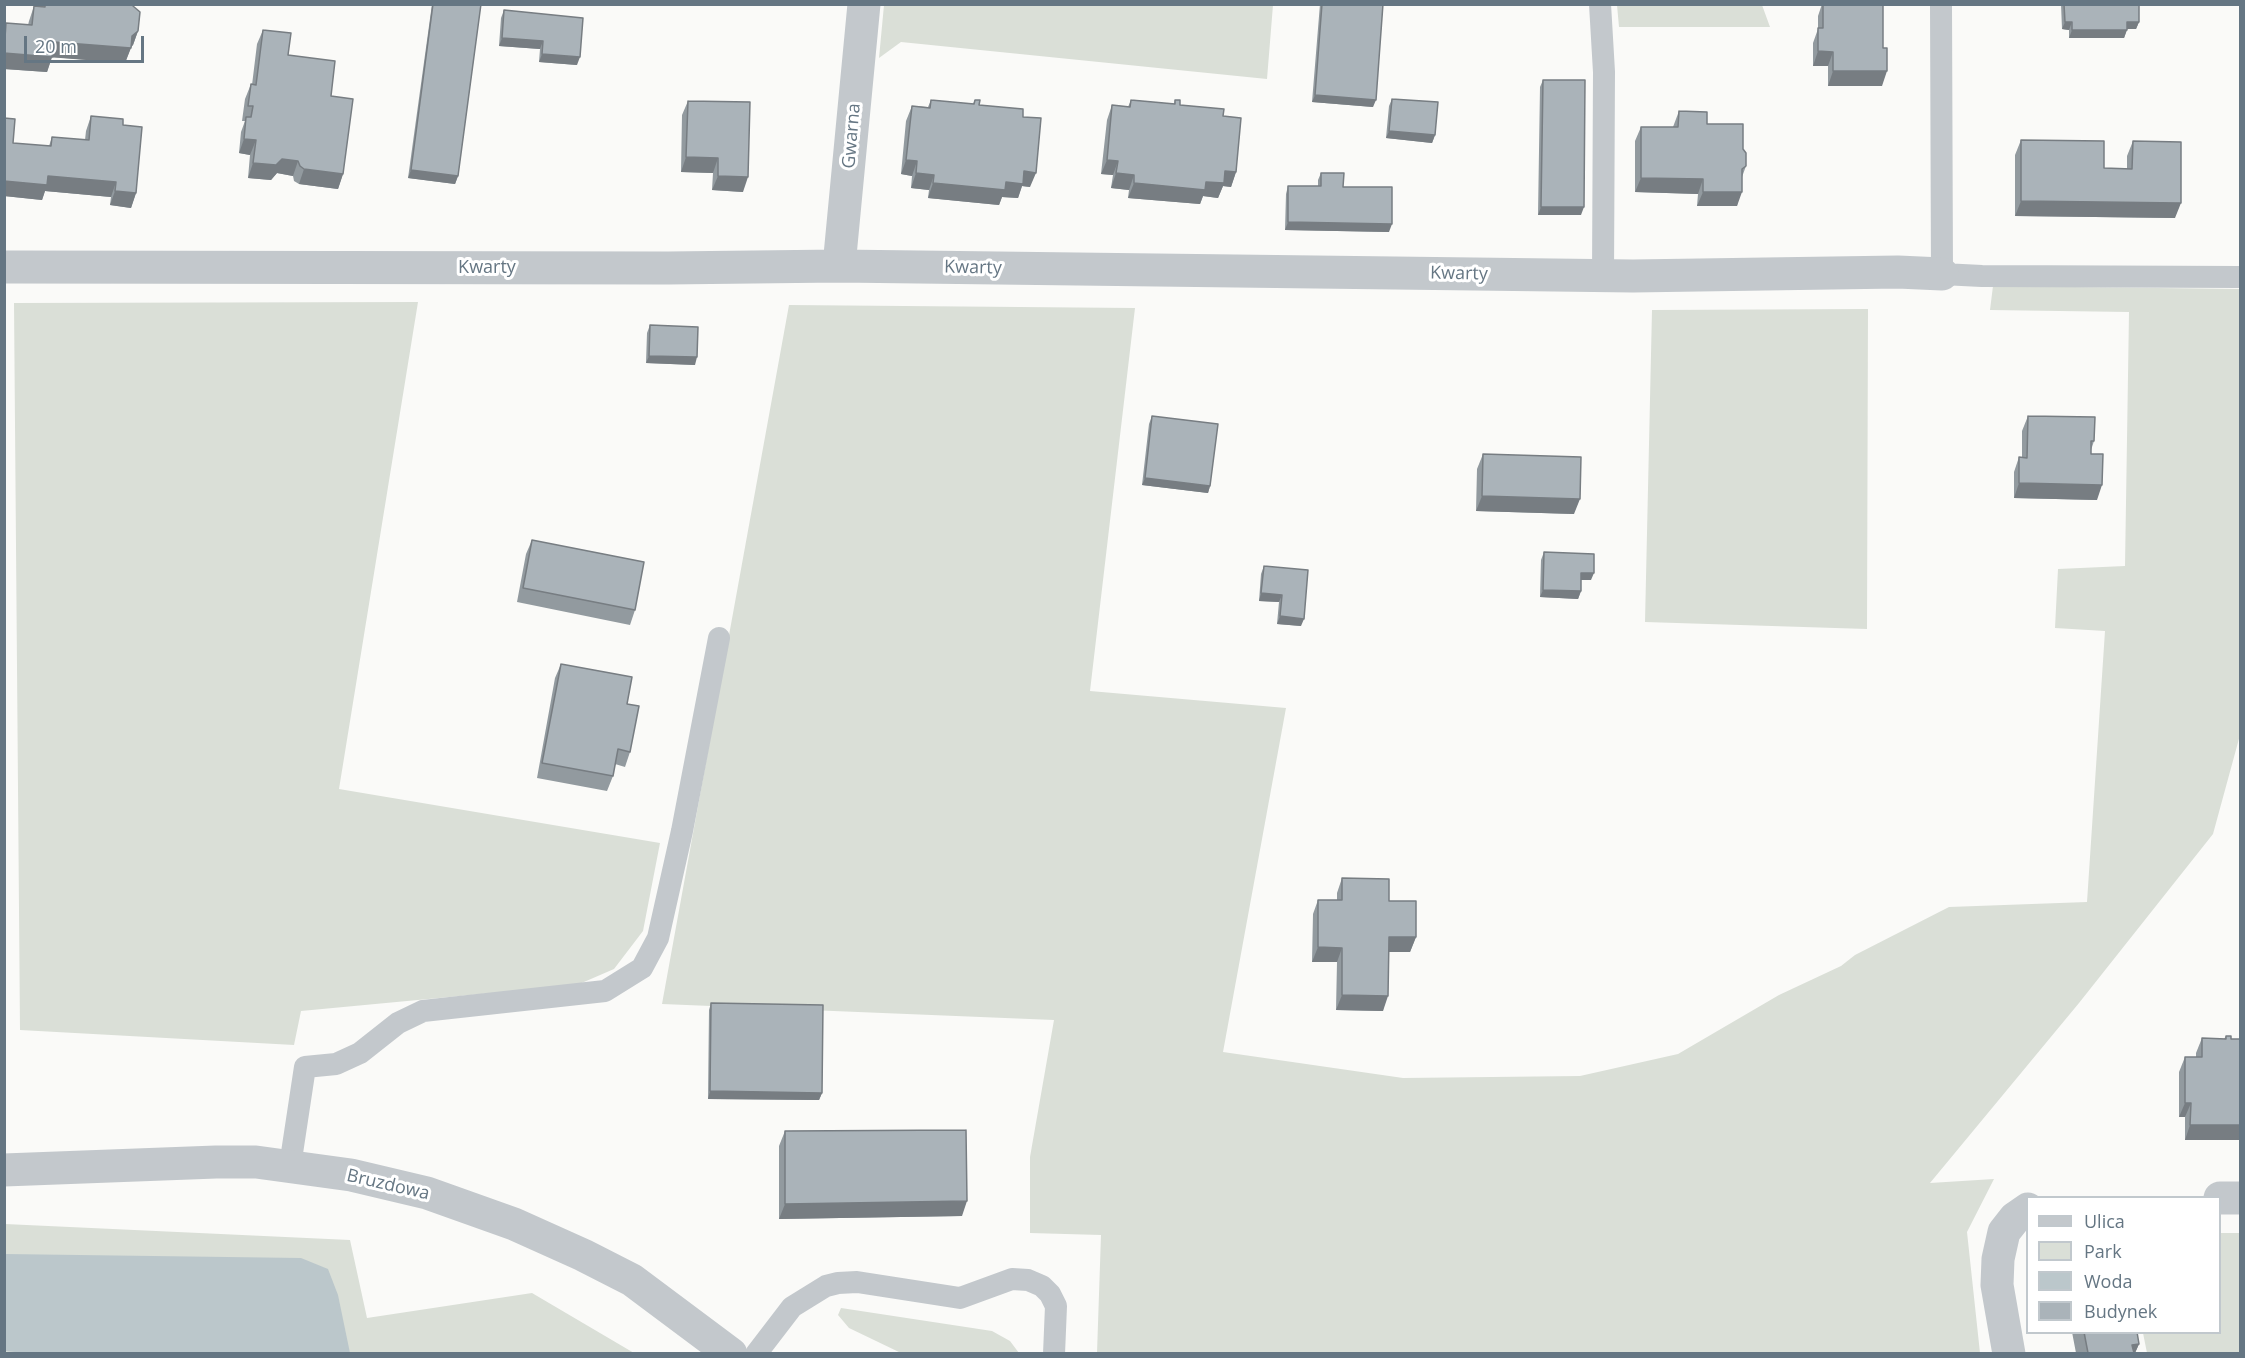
<!DOCTYPE html>
<html>
<head>
<meta charset="utf-8">
<style>
	body { margin:0 }
	#map { position:relative; width:2245px; height:1358px; overflow:hidden; background:#fafaf8; font-family:"Open Sans",sans-serif }
	canvas { display:block }
	.frame { position:absolute; inset:0; border:6px solid #657683; pointer-events:none }
	.legend { position:absolute; left:2026px; top:1196px; width:195px; height:138px; box-sizing:border-box; background:#fff; border:2px solid #c1c8cd; margin:0; padding:8px 10px; list-style:none; font-size:18px; color:#657683 }
	.legend li { display:flex; align-items:center; gap:12px; height:30px }
	.legend b { width:30px; border:2px solid #c1c8cd }
	.scale { position:absolute; left:24px; top:36px; width:120px; height:27px; box-sizing:border-box; border:3px solid #657683; border-top:0; padding-left:8px; font-size:18px; line-height:21px; white-space:nowrap; color:#657683; -webkit-text-stroke:4px #fff; paint-order:stroke }
</style>
</head>
<body>
<div id="map">
<canvas width="2245" height="1358"></canvas>
<div class="frame"></div>
<ul class="legend">
<li><b style="height:8px;background:#c3c8cc"></b>Ulica</li>
<li><b style="height:16px;background:#dadfd7"></b>Park</li>
<li><b style="height:16px;background:#bbc7cb"></b>Woda</li>
<li><b style="height:16px;background:#aab3b9"></b>Budynek</li>
</ul>
<div class="scale">20 m</div>
</div>
<script>
const ctx = document.querySelector('canvas').getContext('2d');
ctx.lineJoin = 'round';
function fillPath(path, color) { ctx.fillStyle = color; ctx.fill(path, 'evenodd'); }
const shape = rows => new Path2D(rows.map(r => 'M' + r).join(''));
function trace(path, color, width, dash) { ctx.strokeStyle = color; ctx.lineWidth = width; ctx.lineCap = dash ? 'butt' : 'round'; ctx.setLineDash(dash || []); ctx.stroke(path); }
function drawText(font, color, halo, rows, align = 'center') {
  ctx.font = font + ' "Open Sans",sans-serif'; ctx.lineWidth = 6; ctx.setLineDash([]); ctx.textBaseline = 'middle'; ctx.strokeStyle = halo; ctx.fillStyle = color; for (const [text, x, y, turn = 0] of rows) {
    ctx.save(); ctx.translate(x, y); ctx.rotate((+turn || 0) * Math.PI / 180); ctx.textAlign = isNaN(turn) ? turn : align; if (halo) ctx.strokeText(text, 0, 0); ctx.fillText(text, 0, 0); ctx.restore();
  }
}
fillPath(shape([
	[884,5,1273,5,1267,79,901,42,879,58],
	[1617,5,1762,5,1770,27,1619,27],
	[1993,286,2240,289,2240,735,2213,834,2079,1003,1930,1183,1994,1179,1967,1232,1980,1353,1097,1353,1101,1235,1030,1233,1030,1157,1054,1020,662,1004,789,305,1135,308,1090,691,1286,708,1223,1052,1403,1078,1580,1076,1678,1054,1779,995,1841,966,1855,955,1949,907,2087,902,2105,631,2055,628,2058,569,2125,566,2129,312,1990,310],
	[418,302,339,789,660,843,643,931,614,969,577,985,301,1011,294,1045,20,1030,14,303],
	[1868,309,1867,629,1645,622,1652,310],
	[5,1224,350,1240,367,1318,532,1293,634,1353,5,1354],
	[2220,1233,2240,1233,2240,1353,2147,1353,2143,1333,2220,1332],
	[841,1308,992,1331,1010,1341,1019,1353,901,1353,849,1328,838,1315]
]), '#dadfd7');
fillPath(shape([
	[5,1254,301,1258,328,1269,338,1295,350,1353,34,1354,5,1351]
]), '#bbc7cb');
trace(shape([
	[1600,4,1604,72,1603,275],
	[1941,4,1942,274,1982,276,2240,277],
	[290,1166,305,1067,336,1064,360,1053,398,1023,423,1011,605,991,642,968,658,938,682,831,719,638],
	[756,1354,792,1307,826,1286,838,1283,857,1282,960,1298,1012,1279,1028,1280,1042,1286,1050,1294,1056,1306,1054,1354]
]), '#c3c8cc', 22);
trace(shape([
	[839,266,864,4],
	[4,267,668,268,839,266,1633,276,1898,272,1942,274],
	[2220,1198,2240,1198],
	[2009,1354,1997,1285,1998,1259,2004,1232,2015,1218,2028,1209]
]), '#c3c8cc', 33);
trace(shape([
	[4,1170,216,1162,256,1162,351,1175,427,1193,514,1224,583,1255,632,1280,731,1354]
]), '#c3c8cc', 33);
fillPath(shape([
	[41,4,133,4,138,31,133,45,131,47,125,63,52,57,47,72,4,69,4,26,6,23,28,25,29,21,34,6,41,7],
	[432,4,481,4,458,176,455,184,408,178],
	[1320,4,1383,4,1373,107,1312,102],
	[1822,4,1883,4,1882,86,1828,86,1828,66,1813,66,1813,43,1818,29,1818,16],
	[2061,4,2139,4,2139,22,2136,29,2127,29,2124,38,2069,38,2069,30,2062,29],
	[504,10,577,65,539,62,540,49,499,46,501,18],
	[263,30,331,96,343,174,338,189,299,184,294,181,293,176,277,173,271,180,248,178,250,155,239,153,241,132,245,121,242,121,245,99,251,84,252,85,257,44],
	[1543,80,1581,215,1538,215,1540,87],
	[1392,99,1435,135,1432,143,1386,138,1389,106],
	[931,100,973,104,975,100,979,105,1023,117,1030,187,1022,186,1018,198,1002,197,999,205,928,198,929,190,911,188,912,176,901,174,906,121,912,106,928,107],
	[1131,100,1174,104,1175,100,1180,105,1223,116,1236,172,1231,187,1223,186,1218,198,1203,196,1200,204,1128,198,1129,190,1111,188,1113,175,1101,174,1107,120,1112,105,1128,107],
	[688,101,743,192,712,190,713,173,681,172,682,115],
	[1679,111,1707,124,1743,149,1746,166,1742,177,1737,206,1697,206,1698,194,1635,192,1635,141,1641,127,1673,127],
	[91,116,123,125,136,193,131,208,110,205,111,197,45,191,42,200,4,196,4,118,13,143,49,146,52,137,85,140,86,131],
	[2021,140,2104,168,2127,169,2127,156,2133,141,2175,218,2015,216,2015,155],
	[1321,173,1343,187,1389,232,1285,230,1286,194,1288,186,1318,186,1318,180],
	[650,325,695,365,646,363,647,333],
	[1152,416,1210,486,1208,493,1142,485,1149,424],
	[2028,416,2094,441,2091,450,2091,454,2097,500,2014,498,2014,472,2019,457,2022,457,2022,431],
	[1483,454,1574,514,1476,511,1477,469],
	[532,540,635,610,630,625,517,602,526,554],
	[1544,552,1591,580,1581,580,1581,591,1578,599,1540,597,1541,560],
	[1264,566,1301,626,1277,624,1279,602,1259,601,1261,574],
	[561,664,627,704,630,752,625,767,615,764,613,776,607,791,537,778,555,678],
	[1342,878,1389,901,1416,937,1410,952,1389,952,1383,1011,1336,1010,1337,962,1312,962,1313,914,1318,900,1337,900,1337,893],
	[711,1003,822,1093,819,1100,708,1099,709,1010],
	[2226,1036,2231,1039,2241,1039,2241,1137,2239,1140,2185,1140,2185,1117,2179,1117,2179,1072,2185,1057,2196,1057,2196,1053,2202,1038,2224,1039],
	[785,1131,962,1216,779,1219,779,1146],
	[2072,1332,2137,1332,2139,1344,2135,1353,2076,1353]
]), '#929a9f');
fillPath(shape([
	[2065,22,2072,22,2069,30,2062,29],
	[2127,22,2139,22,2136,29,2125,29],
	[2072,30,2127,30,2124,38,2069,38],
	[138,31,133,45,130,48,131,48,125,63,48,57,54,42,132,36],
	[502,38,543,41,540,49,499,46],
	[1818,51,1833,52,1828,66,1813,66],
	[4,53,52,57,47,72,4,69],
	[542,54,580,57,577,65,539,62],
	[1833,71,1887,71,1882,86,1828,86],
	[1315,95,1376,100,1373,107,1312,102],
	[1389,131,1435,135,1432,143,1386,138],
	[244,139,256,140,250,155,239,153],
	[686,157,718,158,713,173,681,172],
	[282,159,298,161,293,176,277,173,271,180,248,178,253,163],
	[906,160,917,161,912,176,901,174],
	[1107,160,1118,161,1113,175,1101,174],
	[304,169,343,174,338,189,299,184],
	[411,170,458,176,455,184,408,178],
	[1024,171,1036,173,1030,187,1022,186,1018,198,1002,197,999,205,928,198,933,183,1006,182],
	[1225,171,1236,172,1231,187,1223,186,1218,198,1203,196,1200,204,1128,198,1134,183],
	[916,173,934,175,929,190,911,188],
	[1116,173,1134,175,1129,190,1111,188],
	[48,176,116,182,111,197,45,191,42,200,4,196,4,181],
	[718,176,748,177,743,192,712,190],
	[1641,178,1703,179,1698,194,1635,192],
	[115,191,136,193,131,208,110,205],
	[1703,192,1742,192,1737,206,1697,206],
	[2021,201,2181,203,2175,218,2015,216],
	[1541,207,1584,207,1581,215,1538,215],
	[1288,222,1392,224,1389,232,1285,230],
	[649,356,697,357,695,365,646,363],
	[1145,478,1210,486,1208,493,1142,485],
	[2019,483,2102,485,2097,500,2014,498],
	[1482,496,1580,499,1574,514,1476,511],
	[1581,573,1594,573,1591,580,1579,580],
	[1543,590,1581,591,1578,599,1540,597],
	[1261,593,1282,595,1279,602,1259,601],
	[1280,616,1304,619,1301,626,1277,624],
	[1389,937,1416,937,1410,952,1383,952],
	[1318,947,1342,948,1337,962,1312,962],
	[1342,995,1388,996,1383,1011,1336,1010],
	[710,1091,822,1093,819,1100,708,1099],
	[2185,1103,2191,1103,2185,1117,2179,1117],
	[2190,1125,2241,1125,2241,1137,2239,1140,2185,1140],
	[967,1201,962,1216,779,1219,785,1204],
	[2139,1344,2135,1353,2129,1353,2132,1345]
]), '#777d82');
const building = shape([
	[45,4,133,4,133,6,140,12,138,31,132,36,131,48,54,42,52,57,4,53,6,23,32,25,34,6,45,7,45,4],
	[433,4,481,4,458,176,411,170,433,4],
	[1322,4,1383,4,1376,100,1315,95,1322,4],
	[1823,4,1883,4,1883,48,1887,48,1887,71,1833,71,1833,52,1818,51,1818,28,1823,28,1823,4],
	[2064,4,2139,4,2139,22,2127,22,2127,30,2072,30,2072,22,2065,22,2064,4],
	[504,10,583,18,580,57,542,54,543,41,502,38,504,10],
	[263,30,291,33,288,55,335,61,331,96,353,99,343,174,304,169,300,166,298,161,282,159,276,165,253,163,256,140,244,139,246,117,251,117,253,106,248,106,251,84,256,85,263,30],
	[1543,80,1585,80,1584,207,1541,207,1543,80],
	[1392,99,1438,102,1435,135,1389,131,1392,99],
	[931,100,974,104,975,100,980,100,979,105,1023,109,1023,117,1041,118,1036,173,1024,171,1023,184,1006,182,1005,190,933,183,934,175,916,173,917,161,906,160,912,106,930,108,931,100],
	[1131,100,1175,104,1175,100,1180,100,1180,105,1224,109,1223,116,1241,118,1236,172,1225,171,1224,183,1206,182,1205,190,1134,183,1134,175,1116,173,1118,161,1107,160,1112,105,1130,107,1131,100],
	[688,101,750,102,748,177,718,176,718,158,686,157,688,101],
	[1679,111,1707,112,1707,124,1743,124,1743,149,1746,153,1746,166,1742,169,1742,192,1703,192,1703,179,1641,178,1641,127,1678,127,1679,111],
	[91,116,123,119,123,125,142,127,136,193,115,191,116,182,48,176,47,185,4,181,4,118,15,119,13,143,51,146,52,137,89,140,91,116],
	[2021,140,2104,141,2104,168,2132,169,2133,141,2181,142,2181,203,2021,201,2021,140],
	[1321,173,1344,173,1343,187,1392,187,1392,224,1288,222,1288,186,1321,186,1321,173],
	[650,325,698,327,697,357,649,356,650,325],
	[1152,416,1218,424,1210,486,1145,478,1152,416],
	[2028,416,2095,417,2094,441,2091,441,2091,454,2103,454,2102,485,2019,483,2019,457,2027,458,2028,416],
	[1483,454,1581,457,1580,499,1482,496,1483,454],
	[532,540,644,562,635,610,523,588,532,540],
	[1544,552,1594,554,1594,573,1581,573,1581,591,1543,590,1544,552],
	[1264,566,1308,570,1304,619,1280,616,1282,595,1261,593,1264,566],
	[561,664,632,677,627,704,639,706,630,752,618,749,613,776,542,763,561,664],
	[1342,878,1389,879,1389,901,1416,901,1416,937,1389,937,1388,996,1342,995,1342,948,1318,947,1318,900,1342,900,1342,878],
	[711,1003,823,1005,822,1093,710,1091,711,1003],
	[2226,1036,2231,1036,2231,1039,2241,1039,2241,1125,2190,1125,2191,1103,2185,1103,2185,1057,2202,1057,2202,1038,2226,1039,2226,1036],
	[966,1130,967,1201,785,1204,785,1131,966,1130],
	[2084,1332,2137,1332,2139,1344,2132,1345,2134,1353,2088,1353,2084,1332]
]);
fillPath(building, '#aab3b9');
trace(building, '#777d82', 1.5);
drawText('18px', '#657683', '#fff', [
	["Gwarna",852,136,-85],
	["Kwarty",487,268],
	["Kwarty",973,268,1],
	["Kwarty",1459,274,1],
	["Bruzdowa",388,1185,13]
]);
</script>
</body>
</html>
